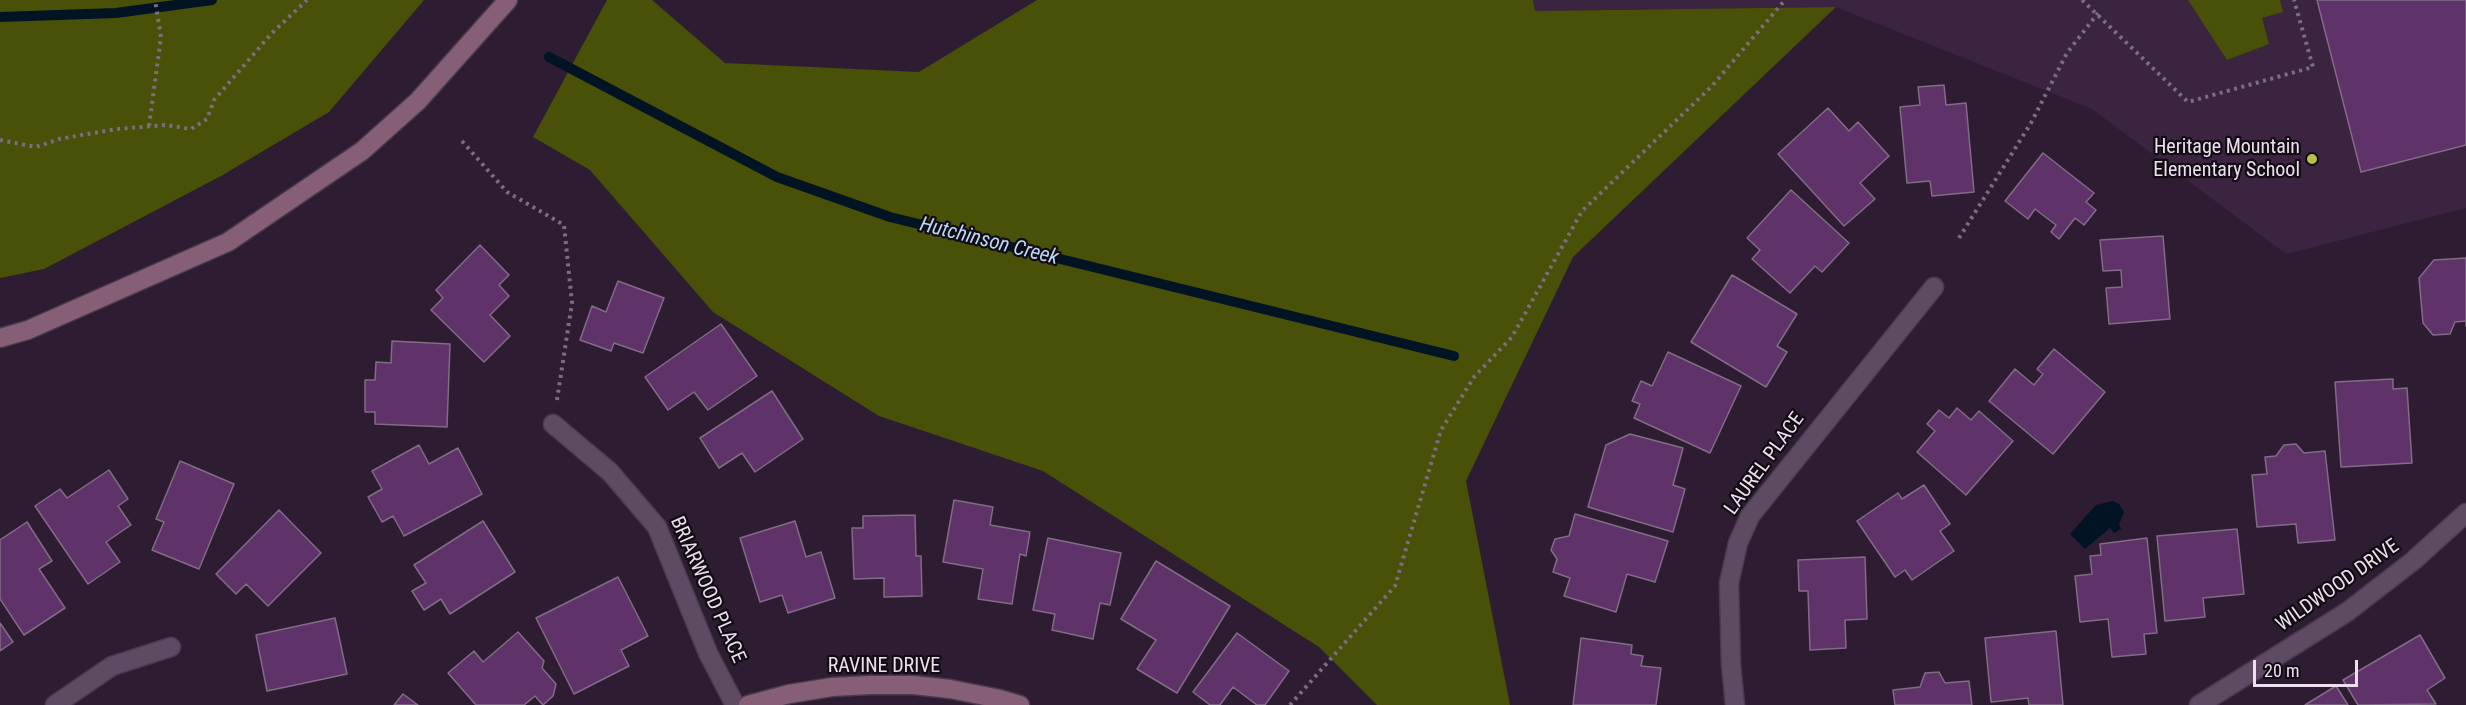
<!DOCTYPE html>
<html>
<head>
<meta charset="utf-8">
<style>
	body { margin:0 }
	#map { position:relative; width:2466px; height:705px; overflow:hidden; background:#2e1d32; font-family:"Roboto Condensed",sans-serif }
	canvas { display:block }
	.scale { position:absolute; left:2253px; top:660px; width:105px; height:27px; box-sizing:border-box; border:3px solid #ece0ef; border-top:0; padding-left:8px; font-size:18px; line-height:21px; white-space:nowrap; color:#ece0ef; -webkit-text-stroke:4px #120b14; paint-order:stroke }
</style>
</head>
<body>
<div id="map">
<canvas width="2466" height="705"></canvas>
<div class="scale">20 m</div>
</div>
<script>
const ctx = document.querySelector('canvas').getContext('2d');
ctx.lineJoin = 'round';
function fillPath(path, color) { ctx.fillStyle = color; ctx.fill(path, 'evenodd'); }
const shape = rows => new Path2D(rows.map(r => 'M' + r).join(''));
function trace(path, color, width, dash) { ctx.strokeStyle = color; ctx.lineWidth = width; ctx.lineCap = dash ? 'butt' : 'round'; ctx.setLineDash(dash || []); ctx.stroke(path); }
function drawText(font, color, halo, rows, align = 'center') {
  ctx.font = font + ' "Roboto Condensed",sans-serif'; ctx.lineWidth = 4.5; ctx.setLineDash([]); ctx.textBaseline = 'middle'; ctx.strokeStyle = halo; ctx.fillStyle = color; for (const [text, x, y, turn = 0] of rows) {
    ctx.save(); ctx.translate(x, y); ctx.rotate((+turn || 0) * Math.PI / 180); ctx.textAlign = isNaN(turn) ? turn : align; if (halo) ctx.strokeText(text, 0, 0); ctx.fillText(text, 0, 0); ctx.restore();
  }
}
fillPath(shape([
	[1533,0,2466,0,2466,208,2286,254,2092,109,1836,7,1535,11]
]), '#3a243f');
fillPath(shape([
	[0,0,424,0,329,112,221,176,44,269,0,278],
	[607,0,652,0,725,63,919,72,1037,0,1533,0,1535,11,1836,7,1573,257,1466,481,1510,705,1377,705,1319,647,1043,471,879,416,713,312,590,170,533,137],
	[2188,0,2280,0,2283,12,2262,18,2269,44,2227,60]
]), '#495007');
fillPath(shape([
	[2113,501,2119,504,2124,512,2119,525,2121,529,2114,533,2110,528,2085,549,2070,534,2096,505]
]), '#021323');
trace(shape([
	[0,17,116,13,212,0],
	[549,57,777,177,890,217,1454,356]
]), '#021323', 10);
const building = shape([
	[2317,0,2466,0,2466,145,2361,172,2317,0],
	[1944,85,1946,105,1966,103,1974,192,1932,196,1930,181,1907,183,1900,107,1920,105,1918,87,1944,85],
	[1828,108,1849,131,1858,122,1889,156,1860,183,1875,199,1844,226,1778,154,1828,108],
	[2043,153,2094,193,2086,202,2096,210,2084,225,2075,218,2059,239,2051,232,2056,225,2035,209,2028,219,2005,201,2043,153],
	[1791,190,1849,243,1822,272,1815,266,1790,293,1752,259,1760,250,1747,238,1791,190],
	[2163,236,2170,319,2109,324,2106,288,2122,287,2121,270,2103,271,2100,240,2163,236],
	[480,245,509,275,499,285,509,296,490,315,510,336,484,362,431,310,443,298,436,290,480,245],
	[2466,258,2466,326,2466,321,2455,322,2450,334,2433,335,2423,323,2419,278,2434,260,2466,258],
	[1732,275,1797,314,1777,346,1787,352,1766,387,1691,342,1732,275],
	[618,281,664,298,643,353,614,343,611,351,580,340,592,306,606,312,618,281],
	[721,324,757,376,708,410,694,392,668,410,645,377,721,324],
	[392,341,450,344,447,427,375,424,375,412,365,412,365,380,375,380,376,362,391,363,392,341],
	[2054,349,2105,392,2053,454,1989,401,2015,369,2034,385,2043,374,2037,369,2054,349],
	[1668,352,1741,386,1710,453,1634,418,1640,404,1632,401,1641,381,1652,386,1668,352],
	[2393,379,2393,389,2407,388,2412,463,2341,467,2335,382,2393,379],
	[772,391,803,439,755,472,742,453,719,468,700,438,772,391],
	[1957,408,1971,420,1979,411,2013,441,1966,495,1917,452,1935,431,1927,424,1939,410,1949,418,1957,408],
	[1630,434,1683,448,1673,485,1685,489,1673,532,1588,507,1606,445,1630,434],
	[2296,444,2304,453,2325,451,2335,540,2298,543,2296,524,2257,527,2252,475,2267,474,2265,457,2276,456,2284,445,2296,444],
	[419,445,429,464,458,448,482,494,404,536,393,516,382,522,368,497,382,489,372,471,419,445],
	[180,461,234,484,199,569,152,550,164,522,156,519,180,461],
	[109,470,128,499,118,506,131,525,106,542,120,562,88,584,35,506,60,489,67,498,109,470],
	[1924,485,1950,524,1940,531,1954,551,1912,580,1905,570,1895,577,1857,521,1898,493,1902,499,1924,485],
	[954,500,993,507,990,525,1030,532,1026,556,1020,554,1012,604,978,599,983,569,943,562,954,500],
	[279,510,321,553,268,606,246,584,236,594,216,574,279,510],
	[1575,514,1668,541,1655,582,1627,574,1616,612,1564,596,1570,578,1553,572,1557,559,1551,550,1555,539,1569,536,1575,514],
	[915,515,916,556,921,556,922,596,884,597,884,578,854,579,852,528,863,528,863,516,915,515],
	[483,521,515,572,450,614,441,599,424,610,412,591,426,583,414,565,483,521],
	[795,521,806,557,821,552,835,598,788,613,782,595,760,602,740,538,795,521],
	[27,522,52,561,39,569,65,608,24,635,0,599,0,540,27,522],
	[2237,529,2244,594,2203,598,2205,617,2165,621,2157,536,2237,529],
	[1048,538,1121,553,1110,605,1100,603,1093,639,1052,630,1055,614,1033,610,1048,538],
	[2147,538,2157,633,2144,634,2146,654,2112,657,2108,619,2080,622,2075,576,2092,574,2090,556,2101,555,2100,544,2147,538],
	[1865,557,1867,619,1845,620,1846,648,1810,650,1808,591,1799,591,1798,560,1865,557],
	[1156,561,1230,606,1177,693,1137,669,1156,640,1121,619,1156,561],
	[618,577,648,636,621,650,629,666,574,694,536,618,618,577],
	[335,618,347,674,267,691,256,635,335,618],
	[0,623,13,642,0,651,0,623],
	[2056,631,2063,705,2029,705,2028,698,1991,702,1985,638,2056,631],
	[518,632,544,661,542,668,556,684,553,696,543,705,535,696,524,705,476,705,448,673,474,651,483,662,518,632],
	[1237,633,1289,671,1265,705,1257,705,1233,687,1220,705,1210,705,1193,692,1237,633],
	[2420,635,2445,678,2427,690,2436,704,2358,705,2343,680,2420,635],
	[1581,638,1632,645,1631,654,1643,656,1641,666,1661,668,1656,705,1573,705,1581,638],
	[1939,672,1945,683,1969,681,1972,705,1895,705,1893,690,1920,687,1925,673,1939,672],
	[2336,686,2348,705,2305,705,2336,686],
	[403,694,418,705,394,705,403,694]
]);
fillPath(building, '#5f3269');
trace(building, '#816c85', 1.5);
const street = shape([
	[553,424,610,472,657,527,708,653,735,705],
	[55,705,112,666,171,647],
	[1735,705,1731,665,1729,583,1738,543,1750,516,1934,287],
	[2199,705,2347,612,2413,561,2466,513]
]);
const secondary = shape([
	[0,338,28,330,228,242,362,151,418,101,508,0],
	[748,705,789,694,832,687,870,685,913,685,950,689,1000,699,1020,705]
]);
trace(street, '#493b4d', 21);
trace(secondary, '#493b4d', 21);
trace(shape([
	[2082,0,2188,102,2313,67,2294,0],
	[149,126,161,37,155,0],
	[0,140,36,147,59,139,117,129,166,125,191,129,207,119,214,100,272,33,307,0],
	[462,141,507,192,564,225,572,303,557,400],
	[1959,238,2031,123,2067,53,2098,13],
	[1290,705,1395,586,1441,430,1474,377,1512,337,1582,211,1712,86,1785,0]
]), '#7c6d80', 4, [3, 4.5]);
trace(street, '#5e4b63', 18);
trace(secondary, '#865f77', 18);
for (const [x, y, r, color] of [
	[2312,159,6,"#b5c249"]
]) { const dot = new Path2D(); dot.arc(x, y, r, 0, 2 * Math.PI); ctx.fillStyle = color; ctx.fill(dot); trace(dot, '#120b14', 2); }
drawText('20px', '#ece0ef', '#120b14', [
	["Heritage Mountain",2300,148],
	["Elementary School",2300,171]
], 'right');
drawText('20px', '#ece0ef', '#120b14', [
	["LAUREL PLACE",1765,464,-54],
	["WILDWOOD DRIVE",2338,586,-35],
	["BRIARWOOD PLACE",707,590,66],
	["RAVINE DRIVE",884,667]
]);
drawText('italic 21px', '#b8d8f6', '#120b14', [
	["Hutchinson Creek",989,242,14]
]);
</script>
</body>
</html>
